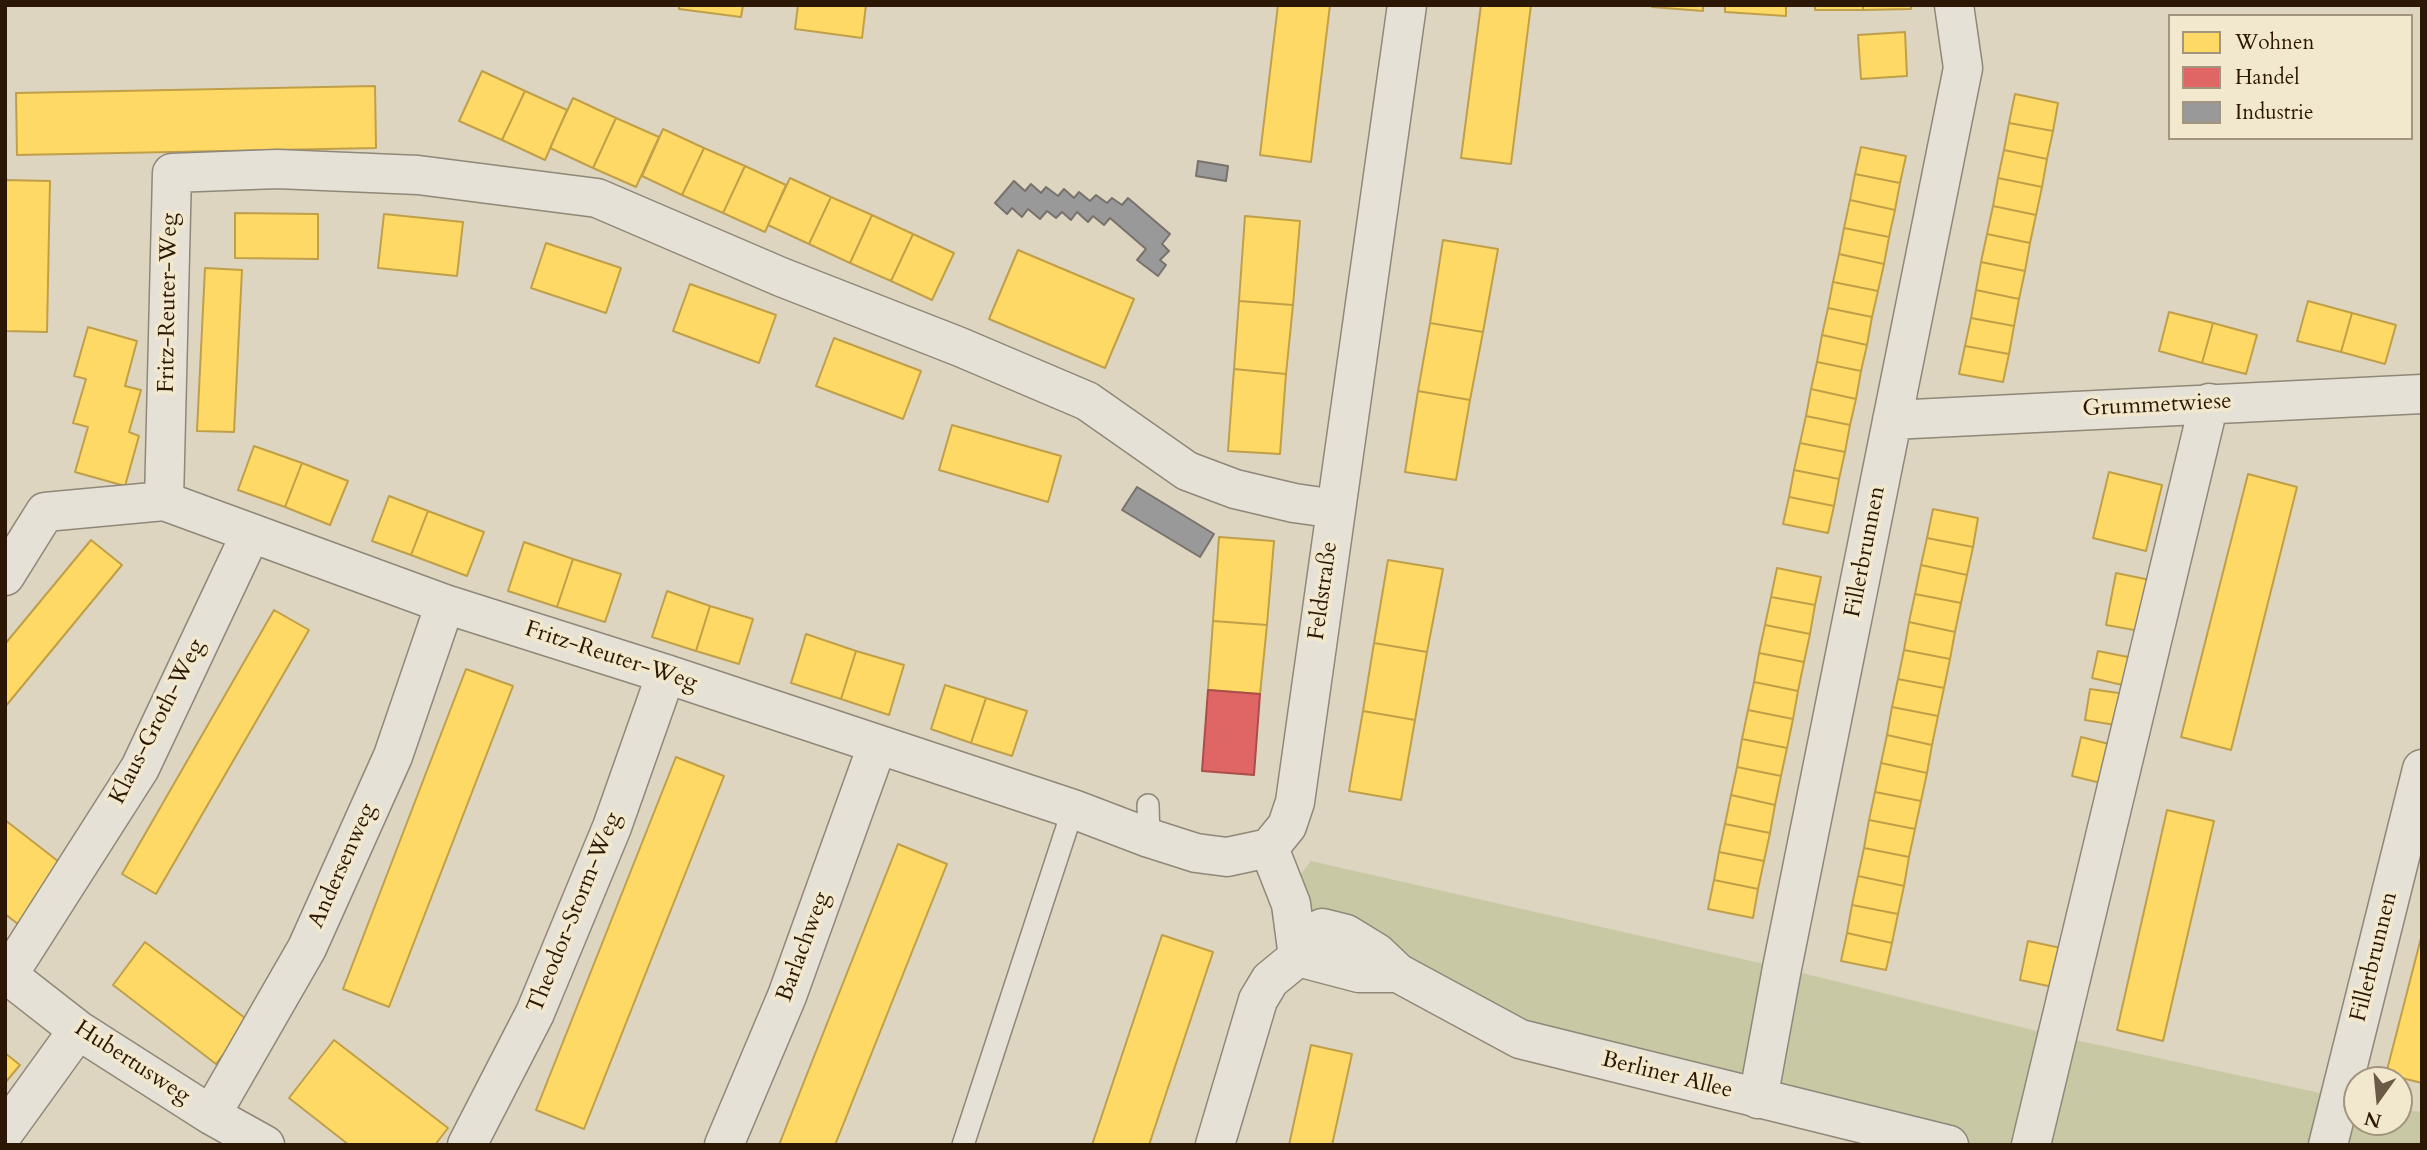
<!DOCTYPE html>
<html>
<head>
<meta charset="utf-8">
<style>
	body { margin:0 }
	#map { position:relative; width:2427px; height:1150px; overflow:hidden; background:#ded5c0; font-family:Cardo,serif }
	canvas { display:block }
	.frame { position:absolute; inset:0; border:7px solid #2c1704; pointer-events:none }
	.legend { position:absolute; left:2168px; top:14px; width:245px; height:126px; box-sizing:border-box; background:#f2e8ce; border:2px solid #a3947d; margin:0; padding:9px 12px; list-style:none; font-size:21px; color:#2c1704 }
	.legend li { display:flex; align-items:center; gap:14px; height:35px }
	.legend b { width:35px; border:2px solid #a3947d }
	.north { position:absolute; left:2343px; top:1066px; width:70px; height:70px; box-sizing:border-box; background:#f2e8ce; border:2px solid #a3947d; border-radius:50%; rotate:195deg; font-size:19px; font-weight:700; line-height:28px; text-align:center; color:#2c1704 }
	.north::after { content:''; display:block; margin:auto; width:24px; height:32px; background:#6a5a46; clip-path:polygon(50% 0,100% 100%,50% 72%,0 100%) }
</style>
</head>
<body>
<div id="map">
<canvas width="2427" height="1150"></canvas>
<div class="frame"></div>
<ul class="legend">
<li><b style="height:19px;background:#ffd966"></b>Wohnen</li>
<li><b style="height:19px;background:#e06666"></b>Handel</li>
<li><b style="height:19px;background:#999"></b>Industrie</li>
</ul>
<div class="north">N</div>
</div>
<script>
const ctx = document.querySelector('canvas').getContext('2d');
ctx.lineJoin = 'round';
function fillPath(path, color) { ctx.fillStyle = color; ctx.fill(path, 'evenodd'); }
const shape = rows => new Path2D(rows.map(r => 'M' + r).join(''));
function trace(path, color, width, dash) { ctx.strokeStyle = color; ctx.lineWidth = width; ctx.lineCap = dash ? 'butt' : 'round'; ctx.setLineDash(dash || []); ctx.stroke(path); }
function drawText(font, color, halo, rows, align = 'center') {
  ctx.font = font + ' Cardo,serif'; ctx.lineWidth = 7; ctx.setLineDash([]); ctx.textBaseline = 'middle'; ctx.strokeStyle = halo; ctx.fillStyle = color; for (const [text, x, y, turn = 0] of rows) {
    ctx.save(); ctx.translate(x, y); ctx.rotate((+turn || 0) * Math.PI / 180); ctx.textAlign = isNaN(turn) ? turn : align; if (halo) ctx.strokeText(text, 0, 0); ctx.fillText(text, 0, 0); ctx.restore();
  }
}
fillPath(shape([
	[1311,861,1782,968,2057,1036,2357,1101,2357,1122,2399,1122,2399,1109,2422,1112,2422,1145,1949,1145,1520,1039,1322,928,1295,882]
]), '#c8c9a4');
const homes = shape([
	[679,5,743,5,741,17,679,9,679,5],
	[798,5,866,5,862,38,795,29,798,5],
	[1278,5,1330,5,1311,162,1260,155,1278,5],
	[1481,5,1531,5,1511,164,1461,158,1481,5],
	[1652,5,1703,5,1703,11,1652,7,1652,5],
	[1725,5,1786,5,1786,16,1725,12,1725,5],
	[1815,5,1863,5,1863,10,1815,10,1815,5],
	[1863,5,1911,5,1911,9,1863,10,1863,5],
	[1905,32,1907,76,1861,79,1858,35,1905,32],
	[482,71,525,91,502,140,459,121,482,71],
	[375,86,376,148,17,155,16,93,375,86],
	[525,91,567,110,545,160,502,140,525,91],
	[2015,94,2058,103,2053,131,2009,123,2015,94],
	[573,98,616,118,593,168,550,148,573,98],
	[616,118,659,137,636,187,593,168,616,118],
	[2009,123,2053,131,2047,159,2004,150,2009,123],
	[663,129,704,148,682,195,642,176,663,129],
	[1861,147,1906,156,1900,183,1855,174,1861,147],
	[704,148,745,166,723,213,682,195,704,148],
	[2004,150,2047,159,2042,187,1998,178,2004,150],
	[745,166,786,185,765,232,723,213,745,166],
	[1855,174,1900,183,1895,210,1850,200,1855,174],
	[790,178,831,197,809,244,768,225,790,178],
	[1998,178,2042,187,2036,215,1993,206,1998,178],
	[5,180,50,181,47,332,5,331,5,180],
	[831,197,872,215,850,263,809,244,831,197],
	[1850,200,1895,210,1889,237,1844,228,1850,200],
	[1993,206,2036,215,2030,243,1987,234,1993,206],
	[235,213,318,214,318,259,235,258,235,213],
	[384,214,463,222,457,276,378,268,384,214],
	[872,215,913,234,891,281,850,263,872,215],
	[1245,216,1300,221,1293,305,1239,301,1245,216],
	[1844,228,1889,237,1884,264,1839,254,1844,228],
	[913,234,954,253,932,300,891,281,913,234],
	[1987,234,2030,243,2025,271,1981,262,1987,234],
	[1443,240,1498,249,1483,332,1430,323,1443,240],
	[546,243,621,268,606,313,531,288,546,243],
	[1018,250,1134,299,1105,368,989,319,1018,250],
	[1839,254,1884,264,1878,291,1833,282,1839,254],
	[1981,262,2025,271,2019,299,1976,290,1981,262],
	[205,268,242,270,234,432,197,431,205,268],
	[1833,282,1878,291,1872,317,1828,308,1833,282],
	[690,284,776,315,759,363,673,331,690,284],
	[1976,290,2019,299,2014,326,1971,318,1976,290],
	[1239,301,1293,305,1286,374,1234,369,1239,301],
	[2308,301,2352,313,2341,352,2297,341,2308,301],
	[1828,308,1872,317,1867,345,1822,335,1828,308],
	[2169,312,2213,323,2202,363,2159,351,2169,312],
	[2352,313,2396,325,2385,364,2341,352,2352,313],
	[1971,318,2014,326,2009,354,1965,346,1971,318],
	[1430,323,1483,332,1470,400,1418,391,1430,323],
	[2213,323,2257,335,2246,374,2202,363,2213,323],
	[88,327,137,341,125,386,141,390,129,432,139,436,125,486,75,472,88,427,73,423,86,379,74,376,88,327],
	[1822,335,1867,345,1861,371,1817,362,1822,335],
	[834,338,921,371,903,419,816,386,834,338],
	[1965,346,2009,354,2003,382,1959,374,1965,346],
	[1817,362,1861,371,1856,399,1811,389,1817,362],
	[1234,369,1286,374,1280,454,1228,451,1234,369],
	[1811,389,1856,399,1850,425,1806,416,1811,389],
	[1418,391,1470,400,1456,480,1405,472,1418,391],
	[1806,416,1850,425,1845,452,1800,443,1806,416],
	[952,425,1061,456,1048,502,939,470,952,425],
	[1800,443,1845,452,1839,479,1794,470,1800,443],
	[254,446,302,463,285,507,238,490,254,446],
	[302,463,348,481,330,525,285,507,302,463],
	[1794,470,1839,479,1834,506,1789,497,1794,470],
	[2109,472,2162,485,2146,551,2093,538,2109,472],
	[2248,474,2297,487,2231,750,2181,737,2248,474],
	[389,496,428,511,411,555,372,541,389,496],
	[1789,497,1834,506,1828,533,1783,524,1789,497],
	[1933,509,1978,518,1973,547,1927,538,1933,509],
	[428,511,484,532,467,576,411,555,428,511],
	[1219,537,1274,541,1267,625,1213,621,1219,537],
	[1927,538,1973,547,1967,575,1921,565,1927,538],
	[91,540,122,565,5,707,5,644,91,540],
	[524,542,573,559,557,607,508,591,524,542],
	[573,559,621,574,605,622,557,607,573,559],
	[1388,560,1443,569,1427,652,1374,643,1388,560],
	[1921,565,1967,575,1961,603,1915,594,1921,565],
	[1777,568,1821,577,1815,605,1771,597,1777,568],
	[2116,573,2150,580,2140,631,2106,625,2116,573],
	[667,591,710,606,696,651,652,637,667,591],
	[1915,594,1961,603,1955,632,1909,622,1915,594],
	[1771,597,1815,605,1810,634,1765,625,1771,597],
	[710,606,753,619,739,664,696,651,710,606],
	[274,610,309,630,156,894,122,874,274,610],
	[1213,621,1267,625,1260,694,1208,690,1213,621],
	[1909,622,1955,632,1950,659,1904,650,1909,622],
	[1765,625,1810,634,1804,662,1759,653,1765,625],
	[806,634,856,651,841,699,791,683,806,634],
	[1374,643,1427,652,1415,720,1363,711,1374,643],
	[1904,650,1950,659,1944,688,1898,679,1904,650],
	[856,651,904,665,889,715,841,699,856,651],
	[2098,651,2133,658,2127,686,2092,678,2098,651],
	[1759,653,1804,662,1798,691,1754,682,1759,653],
	[466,669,513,686,389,1007,343,989,466,669],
	[1898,679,1944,688,1938,716,1892,707,1898,679],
	[1754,682,1798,691,1793,719,1748,710,1754,682],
	[945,685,986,698,971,743,931,729,945,685],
	[2090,689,2126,694,2121,726,2085,720,2090,689],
	[986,698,1027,711,1012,756,971,743,986,698],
	[1892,707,1938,716,1932,745,1887,735,1892,707],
	[1748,710,1793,719,1787,748,1742,739,1748,710],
	[1363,711,1415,720,1401,800,1349,791,1363,711],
	[1887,735,1932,745,1927,773,1881,763,1887,735],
	[2081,737,2113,745,2105,784,2072,776,2081,737],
	[1742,739,1787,748,1781,776,1737,767,1742,739],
	[676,757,724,776,584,1129,536,1110,676,757],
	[1881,763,1927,773,1921,801,1875,792,1881,763],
	[1737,767,1781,776,1775,805,1731,795,1737,767],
	[1875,792,1921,801,1915,829,1869,820,1875,792],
	[1731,795,1775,805,1770,833,1725,824,1731,795],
	[2167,810,2214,821,2163,1041,2117,1030,2167,810],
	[5,820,63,865,18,924,5,914,5,820],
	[1869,820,1915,829,1909,857,1864,848,1869,820],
	[1725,824,1770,833,1764,861,1719,852,1725,824],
	[898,844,947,864,835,1145,779,1145,898,844],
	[1864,848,1909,857,1904,886,1858,876,1864,848],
	[1719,852,1764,861,1758,889,1714,880,1719,852],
	[1858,876,1904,886,1898,914,1852,905,1858,876],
	[1714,880,1758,889,1753,918,1708,909,1714,880],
	[1852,905,1898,914,1892,943,1847,933,1852,905],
	[1847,933,1892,943,1886,970,1841,961,1847,933],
	[2422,934,2422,1083,2386,1074,2422,934],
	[1162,935,1213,952,1149,1145,1092,1145,1162,935],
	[2028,941,2061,948,2053,987,2020,980,2028,941],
	[145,942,249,1021,216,1064,113,985,145,942],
	[334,1040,448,1128,435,1145,349,1145,289,1098,334,1040],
	[1311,1045,1352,1054,1332,1145,1289,1145,1311,1045],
	[5,1053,20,1065,5,1083,5,1053]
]);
fillPath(homes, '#ffd966');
trace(homes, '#c09f49', 2);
const shops = shape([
	[1208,690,1260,694,1254,775,1202,771,1208,690]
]);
fillPath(shops, '#e06666');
trace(shops, '#aa4e49', 2);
const industry = shape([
	[1198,161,1228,166,1226,181,1196,176,1198,161],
	[1014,181,1025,191,1031,184,1041,193,1046,187,1058,196,1064,189,1074,198,1079,192,1090,201,1096,195,1107,203,1112,198,1122,205,1128,198,1170,234,1162,244,1169,251,1160,260,1166,265,1158,276,1137,260,1146,249,1110,218,1104,225,1093,216,1088,222,1077,212,1071,220,1062,212,1056,218,1047,211,1040,219,1028,209,1022,217,1012,208,1007,214,995,203,1014,181],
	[1137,487,1214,534,1200,557,1122,510,1137,487]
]);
fillPath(industry, '#999');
trace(industry, '#78726c', 2);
const service = shape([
	[1148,805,1149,838],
	[963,1145,1073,809]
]);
const minor = shape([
	[1892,420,2422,394],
	[5,576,45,512,164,501],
	[1269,848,1227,857,1196,853,1149,838,1073,809,666,674,445,604,164,501,172,173,277,169,418,175,597,198,781,277,960,347,1087,401,1187,471,1235,489,1294,503,1336,509],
	[1298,957,1291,904,1269,848,1287,826,1295,802,1407,5],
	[5,973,78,1030,211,1115,265,1145],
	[8,975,140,768,251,533],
	[1758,1099,1782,968,1963,68,1954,5],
	[211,1115,307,948,393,756,445,604],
	[5,1131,78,1030],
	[467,1145,535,1013,612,827,666,674],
	[724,1145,787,996,877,746],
	[2031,1145,2209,403],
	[2328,1145,2422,769]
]);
const tertiary = shape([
	[1298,957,1359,973,1398,973],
	[1215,1145,1258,1000,1270,980,1298,957,1312,934,1322,928,1346,934,1377,953,1398,973,1520,1039,1949,1145]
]);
trace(service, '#8f8778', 24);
trace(minor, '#8f8778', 41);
trace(tertiary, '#8f8778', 41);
trace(service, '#e5e1d6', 21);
trace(minor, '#e5e1d6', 38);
trace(tertiary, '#e5e1d6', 38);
drawText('23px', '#2c1704', '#f2e8ce', [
	["Fritz-Reuter-Weg",169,303,-89],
	["Grummetwiese",2157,406,-3],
	["Fillerbrunnen",1866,552,-79],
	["Feldstraße",1324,591,-82],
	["Fritz-Reuter-Weg",611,657,18],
	["Klaus-Groth-Weg",158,722,-63],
	["Andersenweg",343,866,-66],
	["Theodor-Storm-Weg",575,913,-68],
	["Barlachweg",804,947,-70],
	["Fillerbrunnen",2375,957,-76],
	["Hubertusweg",132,1063,33],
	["Berliner Allee",1667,1076,14]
]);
</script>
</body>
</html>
